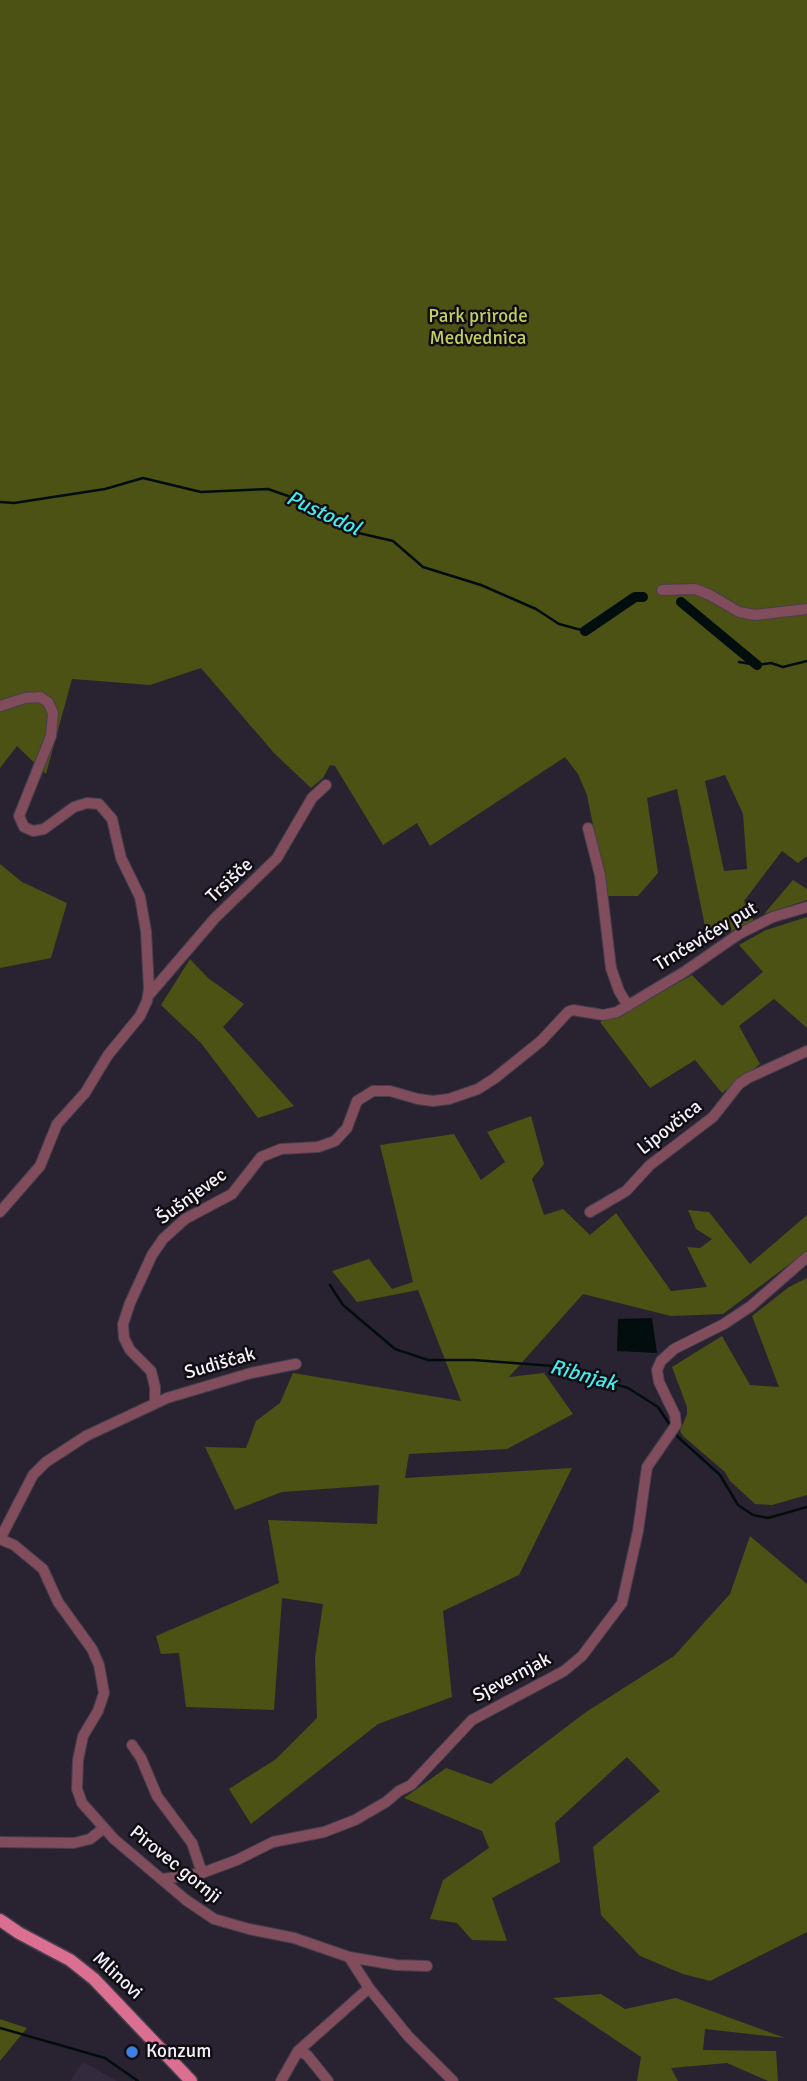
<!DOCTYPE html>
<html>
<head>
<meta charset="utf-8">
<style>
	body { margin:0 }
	canvas { display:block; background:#292230 }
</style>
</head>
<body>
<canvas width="807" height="2081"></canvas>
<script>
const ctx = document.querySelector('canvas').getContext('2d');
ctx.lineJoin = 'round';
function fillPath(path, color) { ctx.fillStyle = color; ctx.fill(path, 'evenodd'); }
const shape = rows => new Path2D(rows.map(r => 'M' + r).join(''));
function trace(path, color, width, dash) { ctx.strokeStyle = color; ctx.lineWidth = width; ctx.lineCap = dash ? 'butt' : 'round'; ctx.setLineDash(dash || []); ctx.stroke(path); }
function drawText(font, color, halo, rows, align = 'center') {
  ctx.font = font + ' Signika,sans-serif'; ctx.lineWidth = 5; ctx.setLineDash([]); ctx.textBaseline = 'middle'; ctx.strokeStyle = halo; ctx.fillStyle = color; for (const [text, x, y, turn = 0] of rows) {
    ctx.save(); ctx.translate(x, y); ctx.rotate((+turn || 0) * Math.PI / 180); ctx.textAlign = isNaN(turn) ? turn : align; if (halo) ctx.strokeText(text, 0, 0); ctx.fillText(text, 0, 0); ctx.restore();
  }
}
fillPath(shape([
	[83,2062,117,2081,70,2081]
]), '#342a3e');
fillPath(shape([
	[0,0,807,0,807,856,798,863,782,851,744,901,754,921,708,941,677,789,647,798,658,873,638,896,607,896,587,795,578,774,565,757,430,846,417,823,383,845,335,766,330,765,323,778,311,788,274,753,201,668,150,685,72,679,46,774,17,746,0,768],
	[725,775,743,814,747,869,724,871,705,781],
	[0,864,22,882,67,903,51,958,0,968],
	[793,880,807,889,807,900,764,914],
	[807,917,807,1028,774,999,739,1026,760,1064,722,1093,695,1060,650,1088,600,1022,630,1010,692,975,722,1006,763,972,739,945,766,930],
	[190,959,208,978,244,1004,223,1027,294,1106,258,1118,201,1043,161,1005],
	[531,1116,544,1164,532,1179,544,1215,563,1209,590,1235,616,1213,671,1291,707,1287,687,1247,700,1248,712,1239,696,1229,688,1210,709,1212,750,1264,807,1215,807,1251,723,1314,671,1316,583,1294,509,1377,544,1373,573,1414,507,1449,409,1454,405,1478,572,1468,519,1575,443,1611,452,1697,378,1724,251,1824,229,1789,276,1759,317,1718,315,1658,323,1604,282,1598,274,1710,186,1707,179,1653,161,1654,156,1636,279,1583,268,1520,377,1524,379,1485,282,1492,235,1510,205,1447,246,1448,256,1421,280,1403,293,1373,461,1401,418,1290,357,1302,332,1271,369,1259,392,1289,413,1282,380,1145,454,1134,481,1180,505,1162,487,1132],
	[807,1278,807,1495,772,1505,755,1504,730,1481,725,1472,683,1436,680,1431,687,1414,687,1407,672,1367,722,1336,750,1385,779,1387,752,1316,789,1287],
	[750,1536,807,1584,807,1932,710,1981,683,1974,640,1956,601,1915,593,1847,660,1791,627,1757,555,1823,560,1862,492,1898,507,1941,472,1940,457,1923,430,1919,443,1880,489,1848,482,1831,404,1798,446,1768,491,1784,586,1712,674,1656,730,1594],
	[601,1994,625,2009,676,1998,785,2038,705,2029,703,2050,776,2051,778,2081,768,2081,727,2063,671,2068,678,2081,637,2081,641,2057,553,1998],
	[0,2019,27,2028,0,2061]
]), '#4c5114');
fillPath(shape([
	[652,1318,657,1353,617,1351,618,1319]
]), '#020d0d');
trace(shape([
	[0,502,14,503,105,489,143,478,201,492,268,489,308,503,350,531,393,541,423,567,481,585,536,609,559,624,585,631],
	[739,662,757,665,771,663,783,667,807,661],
	[330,1285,343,1305,395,1349,428,1360,474,1360,553,1366,628,1388,658,1407,678,1437,720,1475,738,1505,753,1515,768,1518,807,1507],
	[0,2028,105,2058,138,2081]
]), '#020d0d', 2.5);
trace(shape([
	[681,602,757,665],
	[585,631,635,597,643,597]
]), '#020d0d', 10);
const minor = shape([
	[662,590,695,589,710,595,739,612,755,615,807,609],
	[0,706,25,698,40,697,48,702,53,713,51,736,19,816,24,827,33,831,44,829,74,807,87,803,99,804,112,819,121,858,140,897,146,931,149,989,147,1001,140,1016,108,1055,85,1093,57,1124,40,1166,0,1212],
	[588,828,600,875,611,968,619,991,628,1006],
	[148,996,215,918,277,858,312,798,326,785],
	[590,1212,626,1191,650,1165,713,1117,739,1084,748,1078,807,1051],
	[155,1402,155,1387,151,1371,130,1350,124,1338,123,1324,130,1303,152,1255,163,1239,185,1219,232,1194,261,1157,281,1149,318,1147,335,1141,347,1128,357,1101,373,1091,390,1091,418,1099,433,1101,449,1099,478,1089,495,1078,541,1041,568,1012,573,1010,603,1015,617,1012,684,972,739,934,773,917,807,907],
	[0,1539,14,1545,43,1569,58,1602,92,1649,99,1665,104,1693,98,1711,83,1736,78,1760,77,1789,82,1803,114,1839,186,1900,214,1919,249,1929,294,1938,349,1957,396,1965,427,1966],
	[0,1539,33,1475,46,1462,86,1436,167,1398,251,1373,296,1364],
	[132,1745,141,1758,157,1796,192,1843,202,1873],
	[0,1842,74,1843,90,1839,104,1828],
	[163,1879,202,1873,237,1860,273,1842,324,1832,355,1820,386,1802,399,1791,411,1785,472,1720,564,1671,582,1656,622,1603,638,1531,647,1467,676,1425,675,1415,659,1382,657,1370,661,1361,674,1349,724,1324,751,1306,807,1257],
	[349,1957,369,1988,408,2036,453,2081],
	[298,2051,307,2055,328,2081],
	[281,2081,298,2051,369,1988]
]);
const major = shape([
	[0,1920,19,1933,70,1960,94,1979,191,2081]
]);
trace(minor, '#463f4c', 12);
trace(major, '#463f4c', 15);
trace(minor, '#814c5c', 10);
trace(major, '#db6f92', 12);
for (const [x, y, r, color] of [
	[132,2052,7,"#3f7fe0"]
]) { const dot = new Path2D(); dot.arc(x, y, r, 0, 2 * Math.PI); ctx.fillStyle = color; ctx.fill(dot); trace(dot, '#100d13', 2.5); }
drawText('19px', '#c4ce61', '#100d13', [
	["Park prirode",478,317],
	["Medvednica",478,339]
]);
drawText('19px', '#f5f1fb', '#100d13', [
	["Trsišče",230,881,-43],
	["Trnčevićev put",706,937,-31],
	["Lipovčica",670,1128,-38],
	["Šušnjevec",192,1197,-36],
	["Sudiščak",220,1364,-16],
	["Sjevernjak",512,1678,-28],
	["Pirovec gornji",175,1865,39],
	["Mlinovi",117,1976,43]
]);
drawText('19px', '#f5f1fb', '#100d13', [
	["Konzum",146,2052]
], 'left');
drawText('italic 21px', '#43edef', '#100d13', [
	["Pustodol",323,514,25],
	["Ribnjak",583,1376,15]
]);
</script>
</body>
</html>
